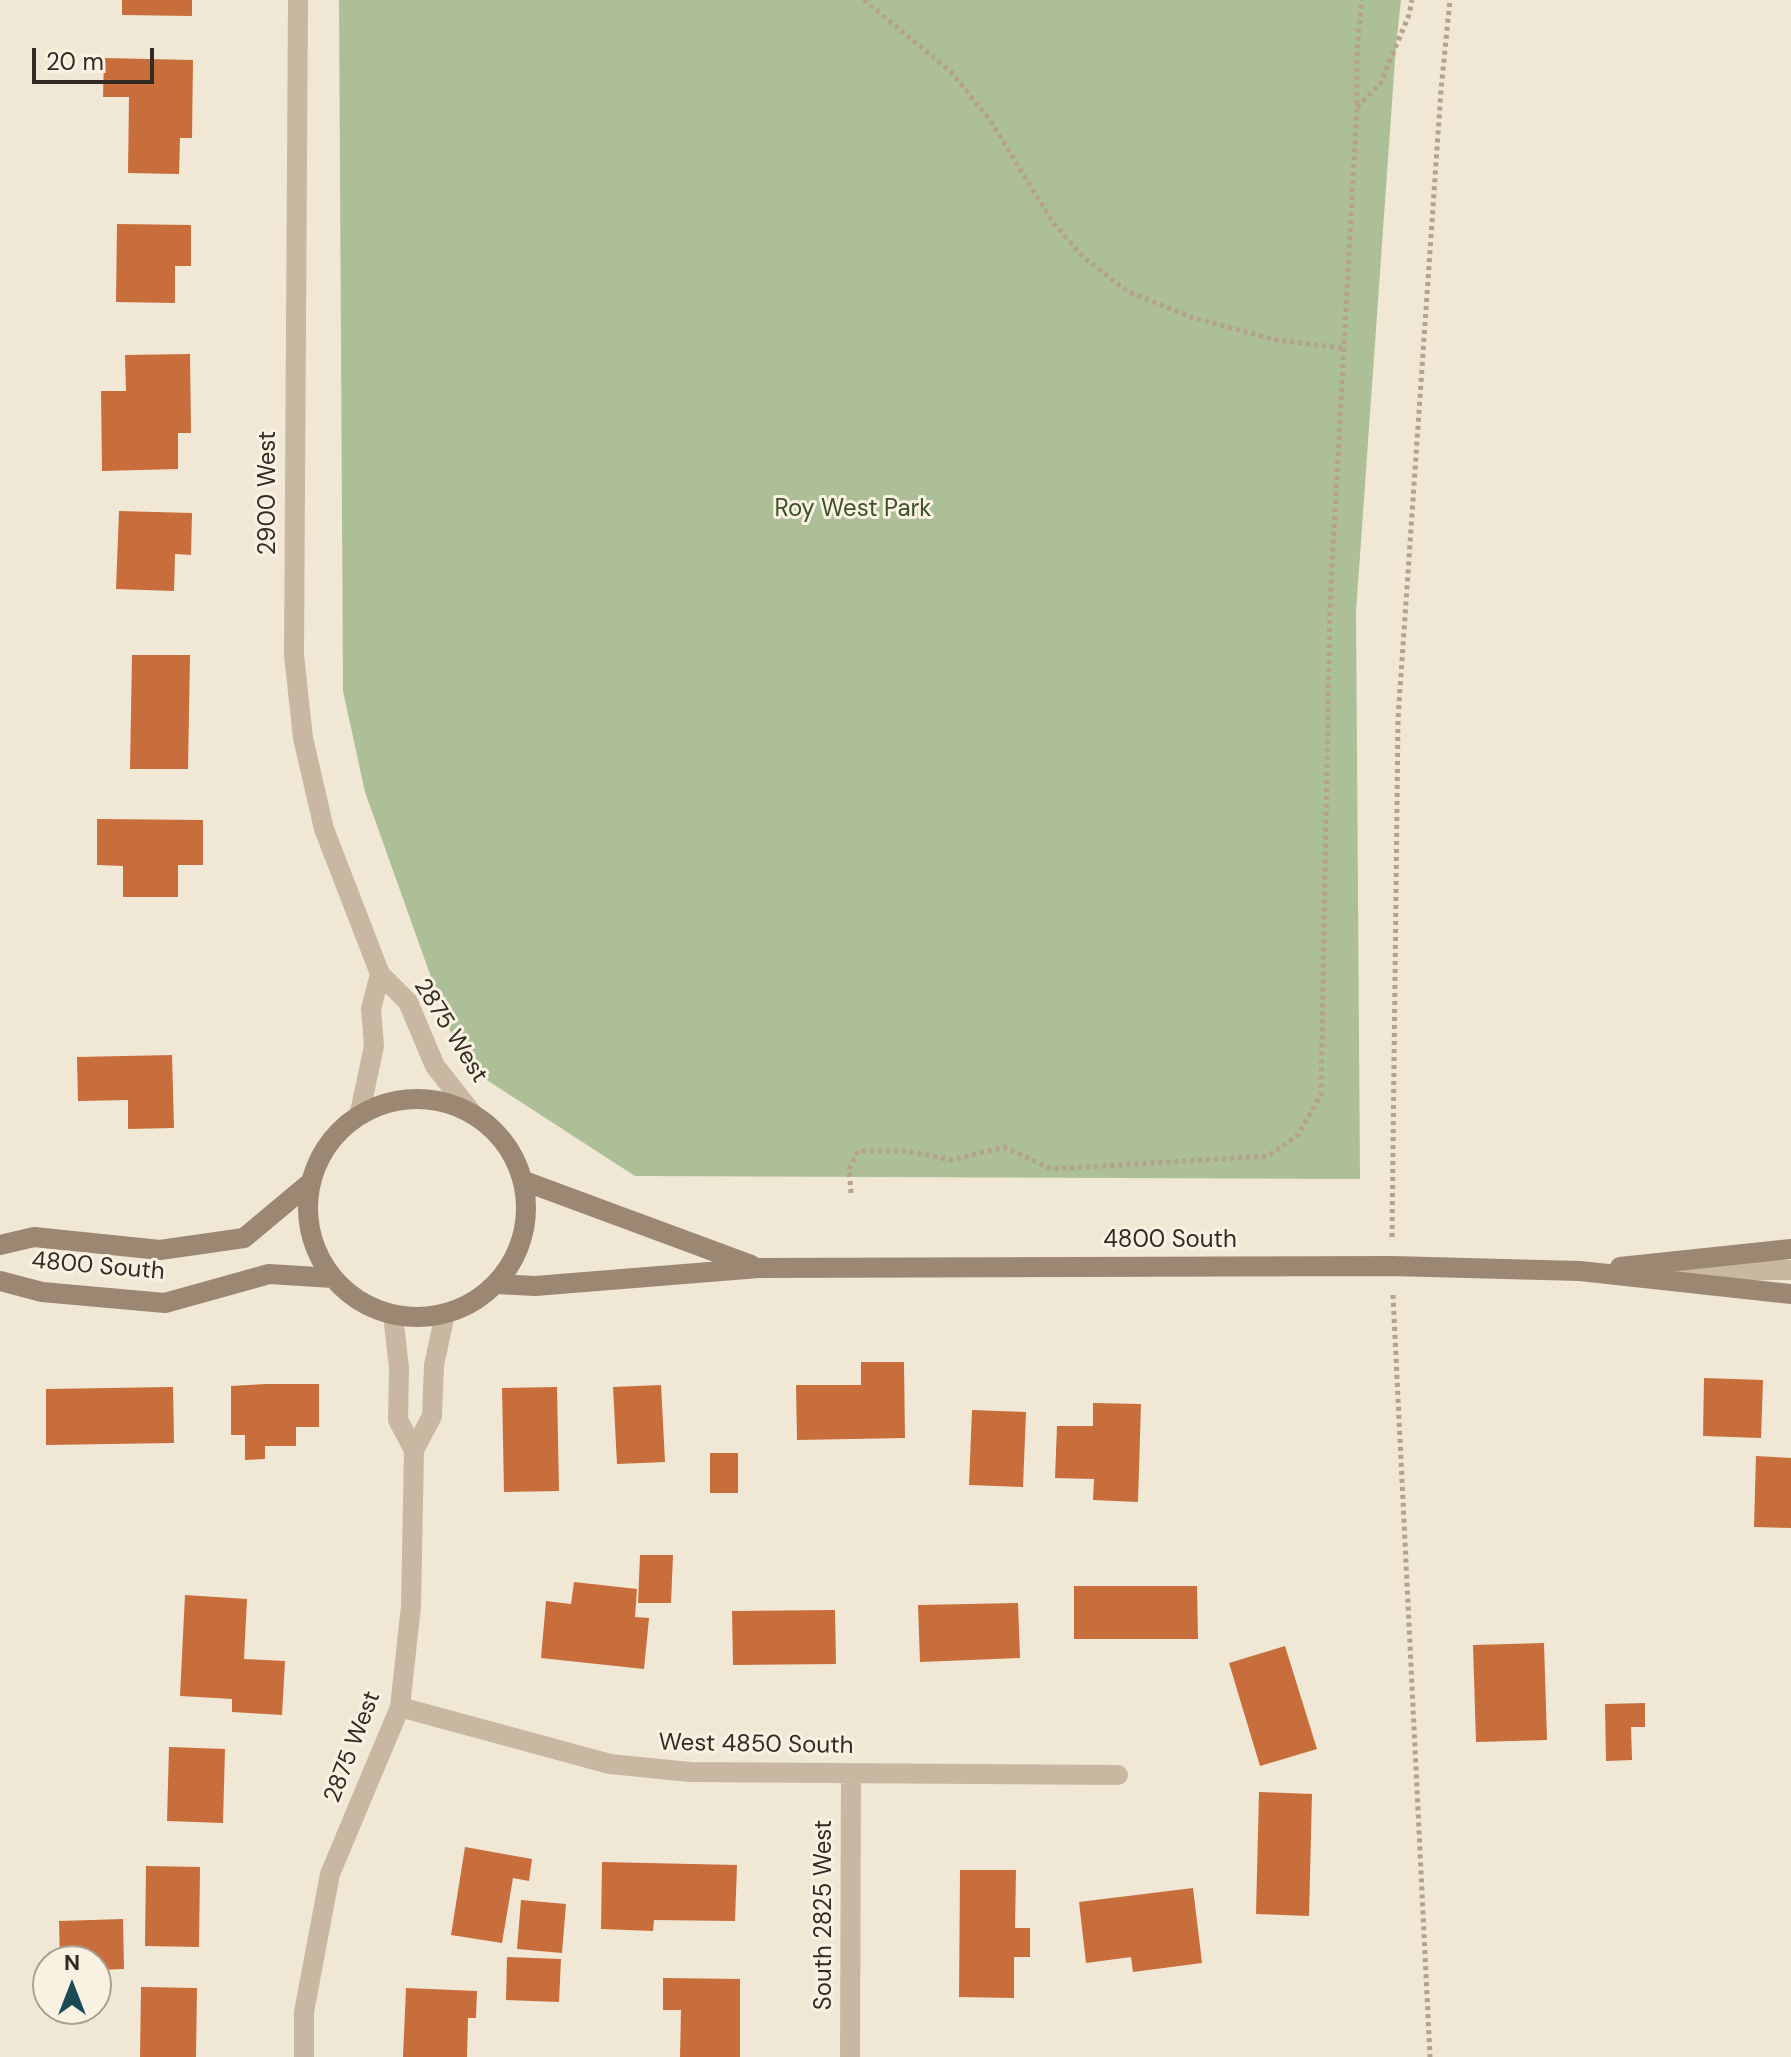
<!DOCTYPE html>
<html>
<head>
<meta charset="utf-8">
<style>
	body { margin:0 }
	#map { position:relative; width:1791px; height:2057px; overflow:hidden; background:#f1e7d5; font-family:"DM Sans",sans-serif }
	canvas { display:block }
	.north { position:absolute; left:32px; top:1945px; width:80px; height:80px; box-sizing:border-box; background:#f9f1e1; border:2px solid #aaa195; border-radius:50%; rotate:0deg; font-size:22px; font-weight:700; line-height:32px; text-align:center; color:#332a24 }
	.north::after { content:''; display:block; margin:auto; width:28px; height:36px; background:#1a4a54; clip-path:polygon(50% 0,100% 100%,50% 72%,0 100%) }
	.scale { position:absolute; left:32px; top:48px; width:122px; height:36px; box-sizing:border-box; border:4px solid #332a24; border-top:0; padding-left:10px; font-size:24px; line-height:28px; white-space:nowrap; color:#332a24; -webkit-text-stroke:6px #f9f1e1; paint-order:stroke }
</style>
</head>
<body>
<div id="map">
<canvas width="1791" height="2057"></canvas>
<div class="north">N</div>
<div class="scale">20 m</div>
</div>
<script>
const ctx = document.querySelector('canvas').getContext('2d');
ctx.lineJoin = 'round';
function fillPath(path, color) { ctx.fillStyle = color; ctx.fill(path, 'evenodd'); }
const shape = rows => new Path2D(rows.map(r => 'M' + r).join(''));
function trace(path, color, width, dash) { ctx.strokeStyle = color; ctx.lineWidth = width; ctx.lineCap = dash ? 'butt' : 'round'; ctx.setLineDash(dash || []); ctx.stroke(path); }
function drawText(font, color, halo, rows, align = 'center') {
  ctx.font = font + ' "DM Sans",sans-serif'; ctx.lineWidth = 6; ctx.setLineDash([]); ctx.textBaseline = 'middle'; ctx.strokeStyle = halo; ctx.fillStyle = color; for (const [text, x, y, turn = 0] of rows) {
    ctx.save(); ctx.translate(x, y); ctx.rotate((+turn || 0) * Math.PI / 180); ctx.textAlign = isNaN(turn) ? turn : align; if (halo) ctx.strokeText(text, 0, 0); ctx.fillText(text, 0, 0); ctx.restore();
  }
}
fillPath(shape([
	[339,0,1401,0,1396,46,1356,612,1360,1179,635,1176,462,1064,365,792,343,691]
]), '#adbf96');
fillPath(shape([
	[122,0,192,0,192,16,122,15],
	[104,58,193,60,192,138,180,138,179,174,128,173,129,97,103,97],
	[117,224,191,225,191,266,175,266,175,303,116,302],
	[190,354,191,433,178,433,178,469,102,471,101,391,126,391,125,355],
	[119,511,192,513,191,555,175,554,174,591,116,589],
	[132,655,190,655,188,769,130,769],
	[97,819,203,820,203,865,178,865,178,897,123,897,123,866,97,865],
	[172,1055,174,1128,128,1129,128,1100,78,1101,77,1057],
	[861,1362,904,1362,905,1438,797,1440,796,1385,861,1385],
	[1704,1378,1763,1380,1761,1438,1703,1436],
	[266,1384,319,1384,319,1427,296,1427,296,1446,265,1446,265,1459,245,1460,245,1435,231,1435,231,1386],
	[661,1385,665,1462,617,1464,613,1387],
	[173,1387,174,1443,46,1445,46,1389],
	[557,1387,559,1491,504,1492,502,1388],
	[1093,1403,1141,1404,1138,1502,1093,1500,1094,1479,1055,1478,1057,1426,1093,1426],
	[972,1410,1026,1412,1023,1487,969,1485],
	[710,1453,738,1453,738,1493,710,1493],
	[1756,1456,1791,1458,1791,1528,1754,1527],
	[640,1555,673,1555,671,1603,638,1603],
	[574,1582,637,1589,635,1617,649,1618,644,1669,541,1658,546,1601,571,1604],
	[1074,1586,1197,1586,1198,1639,1074,1639],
	[185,1595,247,1599,244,1659,285,1661,282,1715,232,1712,232,1699,180,1696],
	[1018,1603,1020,1658,920,1662,918,1605],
	[835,1610,836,1664,733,1665,732,1611],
	[1544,1643,1547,1740,1476,1742,1473,1645],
	[1285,1646,1317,1749,1260,1766,1229,1663],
	[1645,1703,1645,1727,1631,1727,1632,1760,1606,1761,1605,1704],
	[169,1747,225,1749,223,1823,167,1821],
	[1259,1792,1312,1794,1309,1916,1256,1914],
	[465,1847,532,1859,529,1881,513,1878,502,1943,451,1935],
	[602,1862,737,1865,735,1921,654,1920,653,1931,601,1929],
	[146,1866,200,1867,199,1947,145,1946],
	[960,1870,1016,1870,1015,1928,1030,1928,1030,1957,1014,1957,1014,1998,959,1997],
	[1193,1888,1202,1963,1133,1972,1131,1957,1086,1963,1079,1902],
	[521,1900,566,1904,562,1953,517,1949],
	[123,1919,124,1969,96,1970,96,1961,60,1961,59,1921],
	[507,1957,561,1959,559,2002,506,2000],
	[663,1978,740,1979,740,2057,680,2057,681,2010,663,2010],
	[141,1987,197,1988,196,2057,140,2057],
	[406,1988,477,1991,476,2018,468,2018,467,2057,403,2057]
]), '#c86e3c');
trace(shape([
	[864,0,951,72,990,120,1052,221,1083,257,1127,291,1193,318,1277,340,1343,348],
	[1357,107,1380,84,1409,15,1412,0],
	[851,1193,849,1169,858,1151,907,1151,951,1160,1004,1147,1052,1169,1268,1156,1299,1134,1321,1094,1330,603,1357,107,1357,50,1362,0],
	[1392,1237,1398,719,1441,90,1450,0],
	[1393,1295,1430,2057]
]), '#b4a28c', 5, [4, 4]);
trace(shape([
	[1652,1271,1791,1270],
	[393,1315,399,1368,398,1420,414,1450],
	[400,1707,610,1764,690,1772,1118,1775],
	[304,2057,304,2012,330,1874,400,1707,411,1606,414,1450,432,1416,434,1365,445,1314],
	[850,2057,851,1773]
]), '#c8b8a2', 20);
trace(shape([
	[298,0,294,655,303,738,324,829,380,974,408,1002,435,1066,472,1113],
	[360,1112,374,1046,371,1009,380,974]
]), '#c8b8a2', 20);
trace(shape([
	'308 1208a109 109 0 1 1 218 0a109 109 0 1 1-218 0Z',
	[524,1181,751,1265],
	[0,1245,34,1237,160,1250,244,1238,311,1182],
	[1620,1267,1791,1249],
	[0,1281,42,1292,165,1303,269,1274,333,1278],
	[497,1284,535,1286,759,1268,1391,1266,1580,1271,1791,1294]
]), '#9c8773', 20);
drawText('24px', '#332a24', '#f9f1e1', [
	["2900 West",269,493,-90],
	["2875 West",450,1031,58],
	["4800 South",1170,1241],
	["4800 South",98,1267,5],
	["West 4850 South",756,1745,1],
	["2875 West",353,1747,-69],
	["South 2825 West",825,1915,-90]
]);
drawText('24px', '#3d5128', '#f9f1e1', [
	["Roy West Park",853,510]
]);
</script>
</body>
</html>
